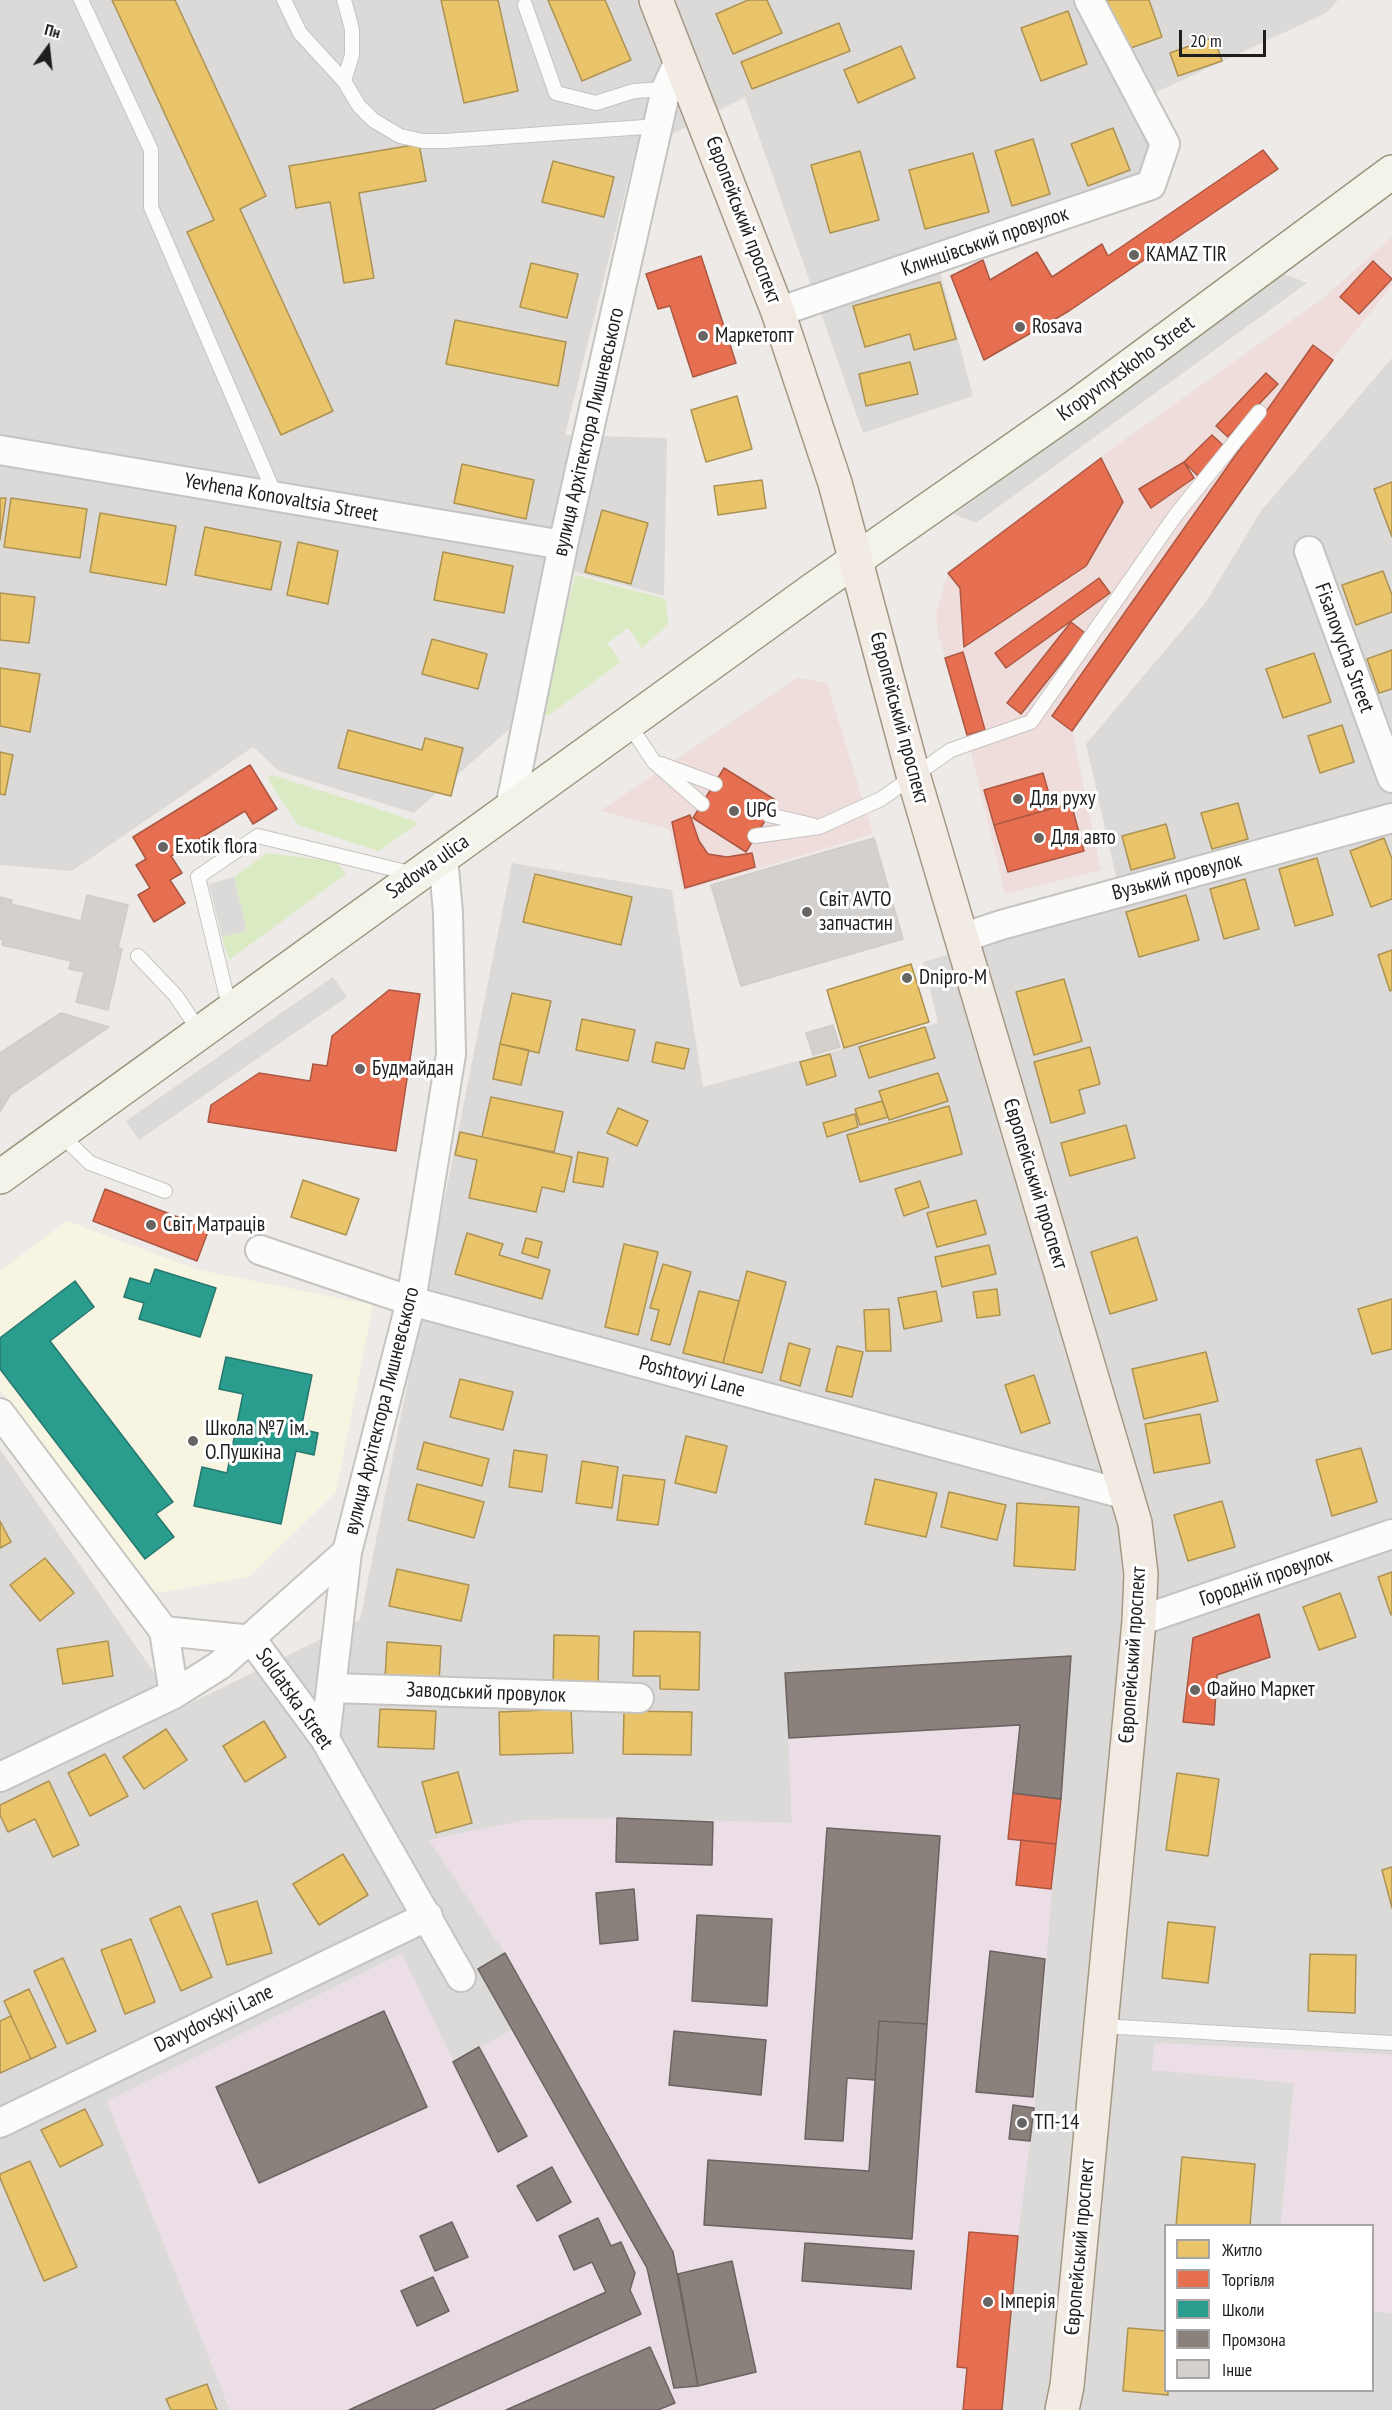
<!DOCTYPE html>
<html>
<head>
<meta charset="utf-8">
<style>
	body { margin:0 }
	#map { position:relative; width:1392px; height:2410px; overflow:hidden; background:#edeae7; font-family:"PT Sans Narrow",sans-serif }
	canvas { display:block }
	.legend { position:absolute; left:1164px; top:2224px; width:210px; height:168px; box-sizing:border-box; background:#fff; border:2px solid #a5a5a5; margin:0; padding:8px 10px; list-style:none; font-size:18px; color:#1e1e1e }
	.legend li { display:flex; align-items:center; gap:12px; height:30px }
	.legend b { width:30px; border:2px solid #a5a5a5 }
	.north { position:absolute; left:18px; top:18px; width:60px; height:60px; -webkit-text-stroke:4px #fff; paint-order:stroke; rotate:15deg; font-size:16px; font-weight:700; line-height:24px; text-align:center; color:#1e1e1e }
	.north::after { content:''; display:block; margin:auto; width:21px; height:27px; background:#1e1e1e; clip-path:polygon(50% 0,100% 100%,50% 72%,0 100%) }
	.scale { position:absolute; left:1179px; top:30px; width:87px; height:27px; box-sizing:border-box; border:3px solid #1e1e1e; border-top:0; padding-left:8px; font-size:18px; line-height:21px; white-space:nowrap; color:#1e1e1e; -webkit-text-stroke:4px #fff; paint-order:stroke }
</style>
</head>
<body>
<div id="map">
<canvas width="1392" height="2410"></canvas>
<ul class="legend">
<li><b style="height:16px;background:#e9c46a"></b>Житло</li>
<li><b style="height:16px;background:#e76f51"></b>Торгівля</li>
<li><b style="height:16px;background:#2a9d8f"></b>Школи</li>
<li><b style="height:16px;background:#8a817c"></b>Промзона</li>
<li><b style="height:16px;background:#d3d0ce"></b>Інше</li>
</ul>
<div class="north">Пн</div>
<div class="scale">20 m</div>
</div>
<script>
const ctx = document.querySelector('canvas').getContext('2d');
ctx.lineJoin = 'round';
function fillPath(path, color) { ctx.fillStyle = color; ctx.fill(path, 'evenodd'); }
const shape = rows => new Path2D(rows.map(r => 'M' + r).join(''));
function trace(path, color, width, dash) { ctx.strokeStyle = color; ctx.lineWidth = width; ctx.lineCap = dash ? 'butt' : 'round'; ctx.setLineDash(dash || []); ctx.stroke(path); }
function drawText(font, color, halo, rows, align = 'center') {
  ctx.font = font + ' "PT Sans Narrow",sans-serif'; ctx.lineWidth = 6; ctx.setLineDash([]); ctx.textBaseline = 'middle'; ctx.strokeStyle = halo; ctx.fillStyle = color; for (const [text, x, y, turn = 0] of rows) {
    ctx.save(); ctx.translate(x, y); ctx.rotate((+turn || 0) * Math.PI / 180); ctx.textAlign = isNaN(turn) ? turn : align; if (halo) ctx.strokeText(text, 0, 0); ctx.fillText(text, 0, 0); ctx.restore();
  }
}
fillPath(shape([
	[0,0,1338,0,1326,13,1148,96,1177,159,934,249,973,396,863,433,745,97,635,153,565,435,667,438,664,596,569,570,538,704,414,813,279,771,253,747,72,871,0,865],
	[1392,358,1392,2055,1155,2043,1152,2069,1294,2083,1281,2225,1166,2226,1166,2390,1372,2390,1373,2311,1392,2313,1392,2410,1002,2410,1018,2236,1034,2108,1071,1656,788,1713,792,1823,617,1818,430,1840,505,1953,512,2030,453,2062,401,1954,107,2101,230,2410,0,2410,0,1449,179,1709,360,1620,512,863,672,890,703,1087,938,1023,923,962,1122,903,1086,744,1206,602,1261,511]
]), '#dcdad8');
fillPath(shape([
	[1392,237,1392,286,1336,355,1072,731,1101,870,1005,894,969,744,938,634,936,614,948,573,1109,451,1322,299],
	[797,678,827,683,873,834,683,891,669,829,600,811]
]), '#efdddb');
fillPath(shape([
	[1071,1656,1034,2108,1018,2236,1002,2410,230,2410,107,2101,402,1954,454,2062,512,2030,478,1969,505,1953,429,1840,525,1820,617,1818,792,1823,785,1673],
	[1155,2043,1392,2055,1392,2313,1373,2311,1372,2226,1281,2225,1294,2083,1152,2070]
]), '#ebdee6');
fillPath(shape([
	[67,1221,199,1270,373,1305,336,1492,249,1577,156,1593,0,1390,0,1271]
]), '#f7f5e2');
fillPath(shape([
	[1284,274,1307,283,976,523,954,514],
	[234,877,247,931,222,937,209,884],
	[333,977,347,997,139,1140,126,1121],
	[1148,1656,1173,1658,1168,1719,1143,1717]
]), '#dbdad8');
fillPath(shape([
	[575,575,666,599,668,624,642,648,628,628,607,643,621,662,548,716,544,714,544,708],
	[272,775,397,815,418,823,379,851,298,825,267,778],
	[267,853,337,862,346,874,229,960,222,937,247,931,234,877]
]), '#daebc4');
const homes = shape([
	[112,0,175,0,266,196,240,209,333,411,281,435,187,232,214,220,112,0],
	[441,0,498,0,518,91,464,103,441,0],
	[548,0,605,0,631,60,582,81,548,0],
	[748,0,767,0,782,33,733,54,716,14,748,0],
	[1107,0,1149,0,1162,37,1125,50,1107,0],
	[1068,11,1087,64,1041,81,1021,28,1068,11],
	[839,23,850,51,752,89,741,62,839,23],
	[1214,37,1222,61,1178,76,1170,53,1214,37],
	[901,46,915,78,858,103,844,70,901,46],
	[1113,128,1130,170,1088,186,1071,144,1113,128],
	[1033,139,1050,194,1012,206,995,151,1033,139],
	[419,144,426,181,359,193,374,278,344,283,330,202,296,208,289,166,419,144],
	[860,151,879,220,830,233,811,165,860,151],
	[973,153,989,212,925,229,909,170,973,153],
	[553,161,614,177,604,217,542,202,553,161],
	[531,263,578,274,567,318,520,307,531,263],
	[940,282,956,339,914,350,910,334,865,347,853,306,940,282],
	[455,320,566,342,558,386,446,364,455,320],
	[910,362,918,394,866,406,859,374,910,362],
	[737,396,752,449,706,462,691,410,737,396],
	[462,464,534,480,526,519,454,503,462,464],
	[762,480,766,508,718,515,714,486,762,480],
	[1392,482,1392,537,1374,489,1392,482],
	[0,498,6,498,0,540,0,498],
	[11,498,87,509,80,558,4,547,11,498],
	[602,510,648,523,631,584,585,572,602,510],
	[100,513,176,526,166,585,90,572,100,513],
	[205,527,281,542,271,590,195,575,205,527],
	[298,542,338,551,328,604,287,595,298,542],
	[443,552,513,566,504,613,434,600,443,552],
	[1383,571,1392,595,1392,612,1356,625,1342,585,1383,571],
	[0,593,35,597,29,643,0,640,0,593],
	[432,639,487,654,478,689,422,674,432,639],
	[1392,650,1392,689,1379,693,1367,659,1392,650],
	[1314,653,1331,702,1283,718,1266,669,1314,653],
	[0,668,40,674,30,732,0,726,0,668],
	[1342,725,1354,762,1320,773,1308,736,1342,725],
	[348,730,422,750,425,738,463,748,451,796,338,768,348,730],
	[0,752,13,755,5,795,0,794,0,752],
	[1238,803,1248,839,1212,849,1201,813,1238,803],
	[1166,824,1175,858,1131,870,1122,836,1166,824],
	[1384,838,1392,859,1392,899,1371,907,1350,851,1384,838],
	[1317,858,1333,915,1295,926,1279,869,1317,858],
	[535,874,632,897,621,945,523,922,535,874],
	[1245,879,1259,929,1224,939,1210,889,1245,879],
	[1186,895,1199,940,1139,957,1126,912,1186,895],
	[1392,950,1392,990,1390,991,1378,955,1392,950],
	[911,964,929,1022,844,1048,827,990,911,964],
	[1064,979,1082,1041,1034,1055,1016,992,1064,979],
	[512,993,551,1001,539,1053,500,1044,512,993],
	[582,1019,635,1030,628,1061,576,1050,582,1019],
	[925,1027,935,1058,869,1078,859,1047,925,1027],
	[656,1042,689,1049,684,1069,652,1062,656,1042],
	[500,1044,529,1050,521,1085,493,1079,500,1044],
	[1090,1047,1100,1084,1079,1090,1085,1113,1051,1123,1034,1062,1090,1047],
	[830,1054,836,1076,807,1085,800,1062,830,1054],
	[938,1073,948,1101,889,1120,879,1091,938,1073],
	[491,1097,563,1112,554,1152,482,1137,491,1097],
	[882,1101,888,1117,860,1125,855,1109,882,1101],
	[949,1106,962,1154,860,1182,847,1135,949,1106],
	[618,1108,648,1121,637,1146,607,1133,618,1108],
	[855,1114,858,1127,827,1137,823,1123,855,1114],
	[1126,1125,1135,1158,1070,1176,1061,1143,1126,1125],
	[460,1132,572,1157,564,1192,542,1187,536,1212,469,1198,477,1160,455,1155,460,1132],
	[578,1152,608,1158,603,1187,573,1182,578,1152],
	[303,1180,359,1199,346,1235,291,1217,303,1180],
	[920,1181,929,1207,904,1216,895,1189,920,1181],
	[976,1200,986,1234,937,1247,927,1213,976,1200],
	[467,1233,503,1244,499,1255,550,1270,542,1299,455,1274,467,1233],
	[1137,1237,1157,1300,1110,1314,1091,1252,1137,1237],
	[526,1238,542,1242,538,1258,522,1253,526,1238],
	[624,1244,658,1252,638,1335,605,1327,624,1244],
	[989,1245,996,1274,942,1287,935,1257,989,1245],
	[663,1264,691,1272,670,1345,651,1340,659,1310,650,1308,663,1264],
	[747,1271,786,1282,762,1373,723,1363,747,1271],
	[997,1289,1000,1315,977,1318,973,1292,997,1289],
	[699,1291,739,1301,723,1363,683,1353,699,1291],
	[936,1291,942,1321,904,1329,898,1298,936,1291],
	[1392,1299,1392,1349,1372,1354,1358,1309,1392,1299],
	[889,1309,891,1351,866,1351,864,1310,889,1309],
	[789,1343,810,1349,800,1386,780,1380,789,1343],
	[837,1346,863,1352,852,1397,826,1391,837,1346],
	[1206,1352,1218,1401,1144,1419,1132,1369,1206,1352],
	[1034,1375,1050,1423,1021,1433,1005,1385,1034,1375],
	[460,1379,513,1392,503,1430,450,1417,460,1379],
	[1200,1414,1210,1463,1154,1473,1145,1424,1200,1414],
	[686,1436,727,1446,716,1493,675,1483,686,1436],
	[424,1442,489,1459,482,1486,417,1469,424,1442],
	[1361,1448,1377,1502,1332,1516,1316,1460,1361,1448],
	[514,1450,547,1455,542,1492,509,1487,514,1450],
	[582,1461,618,1467,612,1508,576,1503,582,1461],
	[623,1475,665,1480,658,1525,617,1520,623,1475],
	[875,1479,937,1493,926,1537,865,1524,875,1479],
	[417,1484,484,1502,474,1538,408,1520,417,1484],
	[949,1492,1006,1505,997,1540,941,1527,949,1492],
	[1222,1501,1235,1547,1188,1561,1174,1515,1222,1501],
	[1017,1503,1079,1507,1075,1570,1014,1566,1017,1503],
	[0,1521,11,1542,0,1548,0,1521],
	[45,1558,74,1593,40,1621,10,1585,45,1558],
	[397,1569,469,1585,461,1621,389,1606,397,1569],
	[1392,1572,1392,1614,1391,1615,1378,1577,1392,1572],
	[1340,1593,1356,1637,1319,1650,1303,1607,1340,1593],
	[634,1631,700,1632,699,1690,660,1689,660,1676,633,1676,634,1631],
	[554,1635,599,1636,598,1687,553,1686,554,1635],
	[108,1641,113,1676,63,1684,57,1649,108,1641],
	[387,1642,441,1646,439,1683,385,1679,387,1642],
	[380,1709,436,1711,434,1749,378,1747,380,1709],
	[571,1709,573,1753,500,1755,499,1712,571,1709],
	[624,1711,692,1712,691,1755,623,1754,624,1711],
	[264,1721,286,1757,245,1782,223,1746,264,1721],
	[166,1729,187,1760,144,1789,123,1757,166,1729],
	[105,1754,128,1796,90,1816,68,1773,105,1754],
	[458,1772,472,1823,436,1833,422,1782,458,1772],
	[1177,1773,1219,1779,1208,1856,1166,1850,1177,1773],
	[49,1781,79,1845,53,1857,35,1819,8,1832,0,1815,0,1805,49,1781],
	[343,1854,368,1895,319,1925,293,1884,343,1854],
	[1392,1867,1392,1908,1382,1870,1392,1867],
	[257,1901,272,1953,227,1965,212,1914,257,1901],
	[180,1906,212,1977,181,1991,150,1919,180,1906],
	[1168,1922,1215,1927,1208,1983,1162,1978,1168,1922],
	[131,1939,155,2002,125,2014,101,1950,131,1939],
	[1310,1954,1356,1955,1355,2013,1308,2011,1310,1954],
	[63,1958,96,2031,67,2044,34,1971,63,1958],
	[29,1989,56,2047,31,2059,4,2001,29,1989],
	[11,2016,31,2059,0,2073,0,2021,11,2016],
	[85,2109,103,2145,60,2167,41,2130,85,2109],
	[1182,2157,1255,2164,1250,2226,1176,2226,1182,2157],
	[30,2161,77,2267,44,2281,0,2178,0,2174,30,2161],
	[1128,2328,1166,2331,1168,2395,1123,2391,1128,2328],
	[207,2384,217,2410,171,2410,166,2399,207,2384]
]);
fillPath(homes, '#e9c46a');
trace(homes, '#ac9253', 1.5);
const shops = shape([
	[1263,150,1278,169,1069,311,984,360,951,276,983,260,990,280,1037,252,1052,277,1102,244,1108,256,1263,150],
	[701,256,736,363,693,377,670,306,658,309,646,274,701,256],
	[1373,261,1392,279,1359,314,1340,297,1373,261],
	[1313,345,1333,360,1072,731,1052,716,1313,345],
	[1266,373,1278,384,1228,437,1216,426,1266,373],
	[1212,435,1225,447,1198,476,1184,462,1212,435],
	[1101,458,1123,502,1086,566,964,647,960,588,948,573,1101,458],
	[1184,462,1194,478,1151,508,1139,489,1184,462],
	[1099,578,1110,593,1006,668,995,653,1099,578],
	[1071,622,1085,633,1021,714,1007,703,1071,622],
	[963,652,985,730,967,735,945,658,963,652],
	[250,765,277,809,253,824,245,811,171,856,182,873,170,880,185,903,154,922,138,895,150,888,136,865,146,859,133,837,250,765],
	[724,768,777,801,746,852,693,818,724,768],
	[1043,773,1053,808,994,825,984,790,1043,773],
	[1071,803,1084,851,1008,872,994,825,1071,803],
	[690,815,699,841,708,854,727,857,752,853,755,867,685,888,672,822,690,815],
	[389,990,420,994,396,1151,208,1122,211,1105,259,1073,310,1081,313,1064,327,1066,332,1036,389,990],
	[105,1189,209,1229,197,1261,93,1221,105,1189],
	[1259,1614,1270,1657,1217,1675,1214,1725,1183,1722,1193,1638,1259,1614],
	[1013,1793,1061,1799,1056,1844,1008,1839,1013,1793],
	[1021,1840,1056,1844,1051,1889,1016,1885,1021,1840],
	[969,2232,1018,2236,1002,2410,963,2410,967,2368,957,2367,969,2232]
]);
fillPath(shops, '#e76f51');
trace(shops, '#ab5742', 1.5);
const schools = shape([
	[155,1269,216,1288,200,1337,139,1319,144,1303,124,1297,130,1278,150,1284,155,1269],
	[75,1281,94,1307,50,1341,173,1502,156,1514,174,1537,145,1559,0,1369,0,1338,75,1281],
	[226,1357,312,1375,301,1429,318,1433,314,1455,296,1451,281,1524,194,1506,202,1467,227,1473,243,1394,219,1389,226,1357]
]);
fillPath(schools, '#2a9d8f');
trace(schools, '#26776d', 1.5);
const industry = shape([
	[1071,1656,1061,1799,1013,1793,1020,1725,789,1738,785,1673,1071,1656],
	[617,1818,713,1822,712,1865,616,1862,617,1818],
	[827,1828,940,1836,927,2024,879,2021,875,2080,847,2078,843,2141,805,2139,827,1828],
	[634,1889,638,1940,600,1944,596,1893,634,1889],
	[697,1915,772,1919,767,2006,692,2001,697,1915],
	[990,1951,1045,1959,1033,2097,976,2092,990,1951],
	[505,1953,673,2252,698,2386,674,2388,647,2268,478,1969,505,1953],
	[384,2011,427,2107,259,2183,216,2087,384,2011],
	[879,2021,927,2024,912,2239,704,2225,708,2160,869,2171,879,2021],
	[674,2031,766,2040,761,2095,669,2085,674,2031],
	[479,2047,527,2136,498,2152,453,2062,479,2047],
	[1013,2105,1034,2108,1030,2141,1009,2139,1013,2105],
	[552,2167,571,2202,537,2221,517,2186,552,2167],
	[598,2218,611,2246,621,2242,635,2273,630,2290,641,2314,432,2410,349,2410,606,2292,592,2262,574,2270,559,2236,598,2218],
	[452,2222,468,2257,435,2271,420,2236,452,2222],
	[805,2243,914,2251,911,2289,802,2281,805,2243],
	[732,2261,756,2372,698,2386,678,2274,732,2261],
	[433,2277,449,2311,417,2326,401,2291,433,2277],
	[650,2347,675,2403,658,2410,506,2410,650,2347]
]);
fillPath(industry, '#8a817c');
trace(industry, '#6a6360', 1.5);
const building = shape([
	[874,838,903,939,741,986,711,885,874,838],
	[87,895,128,905,118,948,122,949,108,1010,76,1002,84,972,69,969,71,961,2,945,3,940,0,939,0,897,12,900,11,904,81,921,87,895],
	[61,1013,109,1027,10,1095,0,1112,0,1053,61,1013],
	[833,1025,840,1047,813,1055,806,1033,833,1025]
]);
fillPath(building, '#d3d0ce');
trace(building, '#d0ccc8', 1.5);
const service = shape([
	[81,0,151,150,151,207,276,497],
	[284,0,300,33,344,81,359,106,373,120,400,136,423,141,444,141,659,126],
	[525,5,556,93,596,103,634,91,666,89],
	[344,81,352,55,352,29,344,0],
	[628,723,654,762,702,804],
	[661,764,715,784],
	[769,815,812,825],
	[755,836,819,827,881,799,951,750,1031,722,1175,516,1259,412],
	[138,956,176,996,200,1032],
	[230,1010,198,877,258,836,414,874],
	[60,1134,90,1163,165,1191],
	[1101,2026,1392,2043]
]);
const minor = shape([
	[778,312,1151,185,1165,144,1089,0],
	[0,450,563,545],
	[1309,551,1392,778],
	[510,808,563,545,666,89,680,59],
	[962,938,1001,925,1392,818],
	[260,1250,411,1301,1127,1495],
	[0,1413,164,1631,252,1640,325,1739,461,1977],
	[1139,1621,1392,1534],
	[164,1631,174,1694],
	[332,1688,639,1698],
	[325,1739,347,1552],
	[0,1777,174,1694,220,1665,347,1552,411,1301,451,1054,448,913,443,857],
	[0,2123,428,1916]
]);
const secondary = shape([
	[0,1177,814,589,1076,406,1392,172]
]);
const primary = shape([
	[656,0,778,312,835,483,914,778,1135,1523,1141,1574,1139,1621,1067,2386,1062,2410]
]);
trace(service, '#c5c4c3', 16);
trace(minor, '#c5c4c3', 32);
trace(secondary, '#96977e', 36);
trace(primary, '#a39883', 36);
trace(service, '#fcfcfb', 14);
trace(minor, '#fcfcfb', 28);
trace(secondary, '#f4f3ea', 33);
trace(primary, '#f1ebe4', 33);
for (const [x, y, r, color] of [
	[1134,255,6,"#666564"],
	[1020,327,6,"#666564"],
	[703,336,6,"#666564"],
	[1018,799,6,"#666564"],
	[734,811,6,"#666564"],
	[1039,838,6,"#666564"],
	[163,847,6,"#666564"],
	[807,912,6,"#666564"],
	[907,978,6,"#666564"],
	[360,1069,6,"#666564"],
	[151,1225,6,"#666564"],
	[193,1441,6,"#666564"],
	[1195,1690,6,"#666564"],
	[1022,2123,6,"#666564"],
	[988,2302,6,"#666564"]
]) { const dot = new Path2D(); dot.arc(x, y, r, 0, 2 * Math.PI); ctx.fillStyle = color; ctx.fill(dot); trace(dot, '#fff', 2); }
drawText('21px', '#1e1e1e', '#fff', [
	["Європейський проспект",743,220,69],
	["Клинцівський провулок",985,242,-19],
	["Kropyvnytskoho Street",1126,369,-36],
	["вулиця Архітектора Лишневського",589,432,-77],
	["Yevhena Konovaltsia Street",281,498,10],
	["Fisanovycha Street",1344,648,70],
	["Європейський проспект",899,718,75],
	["Sadowa ulica",428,867,-35],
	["Вузький провулок",1177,877,-15],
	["Європейський проспект",1035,1184,73],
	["Poshtovyi Lane",692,1377,15],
	["вулиця Архітектора Лишневського",382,1411,-76],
	["Городній провулок",1266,1578,-19],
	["Європейський проспект",1133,1655,-86],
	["Заводський провулок",486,1693,2],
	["Soldatska Street",294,1699,55],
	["Davydovskyi Lane",214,2019,-26],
	["Європейський проспект",1080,2247,-85]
]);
drawText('21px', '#1e1e1e', '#fff', [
	["KAMAZ TIR",1146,255],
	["Rosava",1032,327],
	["Маркетопт",715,336],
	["Для руху",1030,799],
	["UPG",746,811],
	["Для авто",1051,838],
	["Exotik flora",175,847],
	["Світ AVTO",819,900],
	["запчастин",819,924],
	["Dnipro-M",919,978],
	["Будмайдан",372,1069],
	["Світ Матраців",163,1225],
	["Школа №7 ім.",205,1429],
	["О.Пушкіна",205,1453],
	["Файно Маркет",1207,1690],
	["ТП-14",1034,2123],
	["Імперія",1000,2302]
], 'left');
</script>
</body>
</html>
